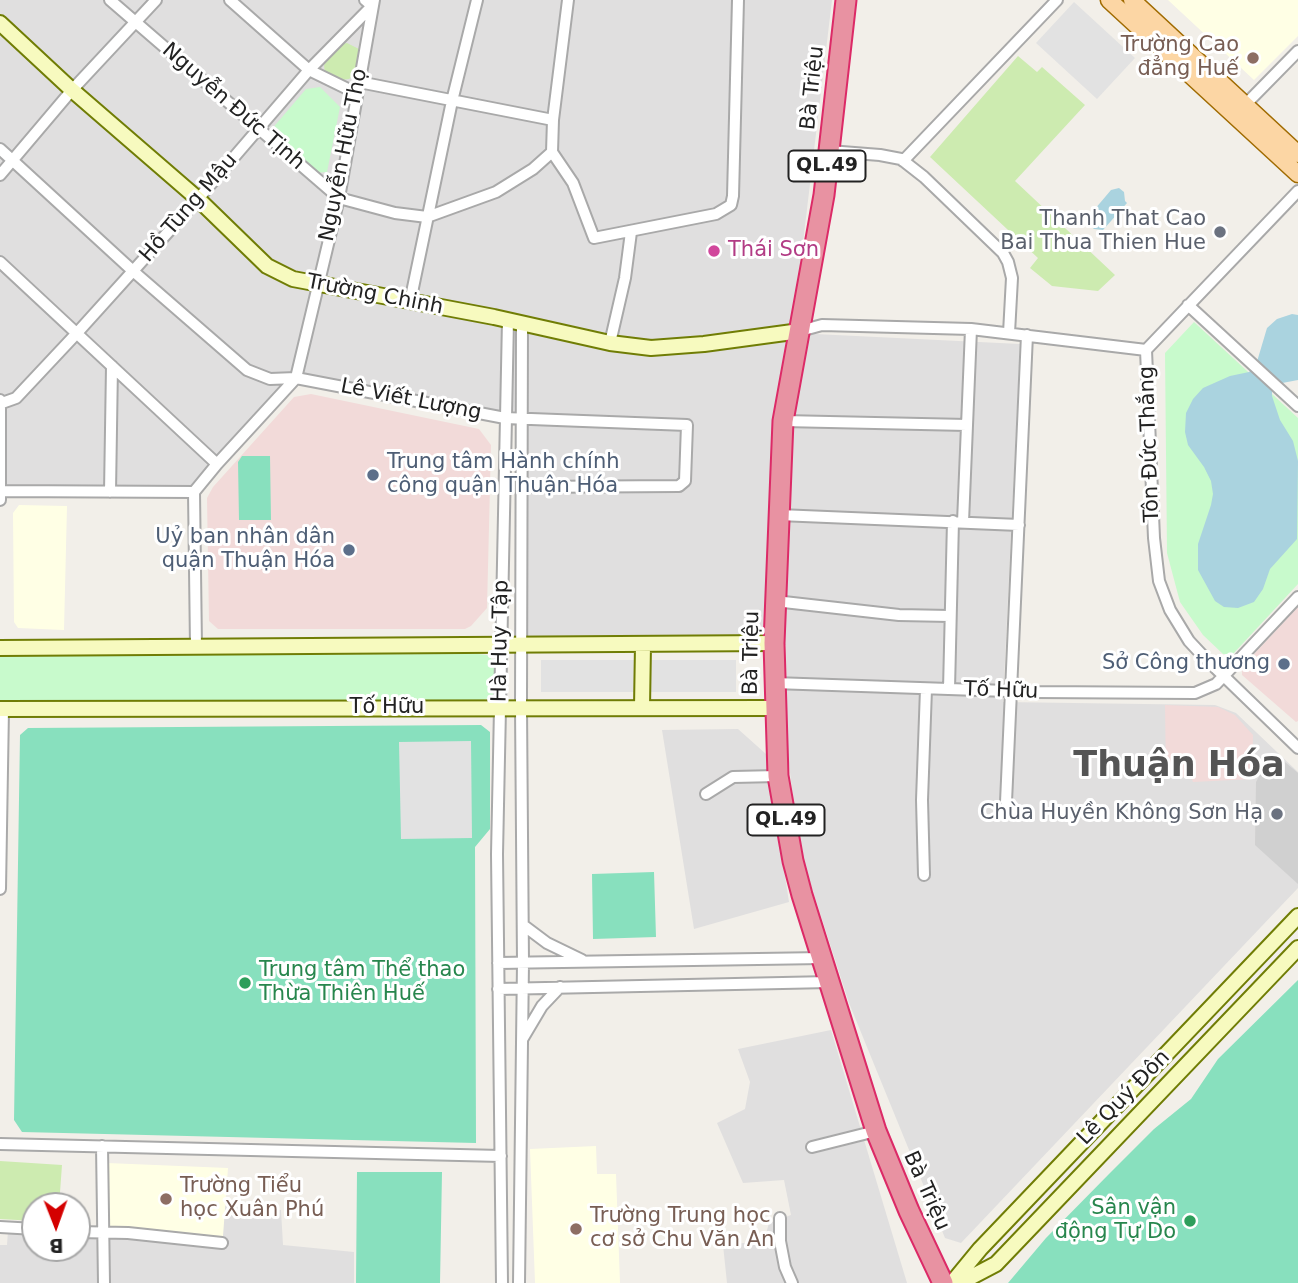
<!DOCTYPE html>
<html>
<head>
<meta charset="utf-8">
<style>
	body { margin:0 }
	#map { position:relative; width:1298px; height:1283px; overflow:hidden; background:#f2efe9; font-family:"DejaVu Sans",sans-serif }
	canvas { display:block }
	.north { position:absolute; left:21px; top:1192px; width:70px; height:70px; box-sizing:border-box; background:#fff; border:2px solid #a7a7a7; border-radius:50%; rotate:179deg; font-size:19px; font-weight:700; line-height:28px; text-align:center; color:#222 }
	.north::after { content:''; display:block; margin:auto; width:24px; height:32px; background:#d40000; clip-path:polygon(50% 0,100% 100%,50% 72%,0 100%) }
</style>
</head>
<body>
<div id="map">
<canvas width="1298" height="1283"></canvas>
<div class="north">B</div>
</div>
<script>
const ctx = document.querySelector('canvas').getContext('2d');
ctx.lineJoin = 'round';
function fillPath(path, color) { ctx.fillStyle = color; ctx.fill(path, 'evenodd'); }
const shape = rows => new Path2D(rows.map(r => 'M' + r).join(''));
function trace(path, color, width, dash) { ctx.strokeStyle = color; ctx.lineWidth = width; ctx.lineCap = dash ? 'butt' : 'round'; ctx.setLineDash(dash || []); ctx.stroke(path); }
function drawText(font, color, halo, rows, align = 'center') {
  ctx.font = font + ' "DejaVu Sans",sans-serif'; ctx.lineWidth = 6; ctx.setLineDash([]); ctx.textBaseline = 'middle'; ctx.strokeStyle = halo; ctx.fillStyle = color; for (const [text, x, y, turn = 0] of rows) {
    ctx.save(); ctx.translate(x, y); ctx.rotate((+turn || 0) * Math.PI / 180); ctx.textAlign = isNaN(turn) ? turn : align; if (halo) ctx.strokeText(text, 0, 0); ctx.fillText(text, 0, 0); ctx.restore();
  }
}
fillPath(shape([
	[0,0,832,0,793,326,815,334,1020,344,1003,702,1215,705,1236,713,1298,772,1298,888,961,1243,945,1238,849,1003,798,845,787,745,786,645,524,646,526,426,297,381,198,496,0,495],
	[738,729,766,754,789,902,694,929,662,730],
	[831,1030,907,1283,727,1283,723,1245,764,1241,769,1223,791,1215,784,1180,743,1183,717,1123,745,1109,750,1082,738,1049],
	[225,1206,281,1210,283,1245,354,1252,354,1283,0,1283,0,1245,7,1245,8,1231,35,1231,35,1248,77,1248,77,1232,220,1239]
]), '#e0dfdf');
fillPath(shape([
	[311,394,479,429,491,445,487,608,471,626,465,629,218,629,209,621,207,498,213,487,294,397],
	[1298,607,1298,721,1296,722,1242,675,1242,667],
	[1165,705,1218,707,1235,715,1253,735,1252,779,1193,782,1191,777,1166,778]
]), '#f2dad9');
fillPath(shape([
	[1168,0,1298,0,1298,36,1254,80],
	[19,505,67,506,64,630,18,628,14,622,13,513],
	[596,1146,597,1174,616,1174,620,1283,535,1283,530,1149],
	[107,1163,228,1168,223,1236,105,1229]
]), '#ffffe5');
fillPath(shape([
	[1279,757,1298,773,1298,884,1255,845,1256,782,1262,771]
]), '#d0d0d0');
fillPath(shape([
	[347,43,361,50,356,73,349,79,341,80,325,74,324,65,342,44],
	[1018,56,1037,72,1042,67,1085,105,1015,181,1115,275,1098,291,1052,286,1030,268,1038,258,930,157],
	[0,1161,62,1165,59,1206,35,1206,35,1221,0,1219]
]), '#cdebb0');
fillPath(shape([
	[320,87,340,107,327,172,314,173,274,139,271,130,306,89],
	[1194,322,1298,418,1298,584,1233,654,1223,654,1203,635,1180,602,1167,553,1165,353],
	[478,654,487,655,496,663,495,691,492,696,482,701,0,702,0,655]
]), '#c8facc');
fillPath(shape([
	[242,456,270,456,271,520,239,520,238,462],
	[481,725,490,732,490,829,475,847,476,1143,22,1132,14,1120,20,735,28,728],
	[654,872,656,937,593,939,592,874],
	[1298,980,1298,1283,1008,1283,1046,1238,1109,1174,1154,1129,1191,1099,1218,1059],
	[357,1172,442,1172,440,1283,356,1283]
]), '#88e0be');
fillPath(shape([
	[1074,2,1135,58,1097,99,1036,43],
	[541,660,736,660,736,692,541,692],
	[471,741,472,838,401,839,399,742]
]), '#e2e2e2');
fillPath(shape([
	[1119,188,1124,192,1125,201,1127,203,1103,230,1094,229,1089,224,1089,216,1111,190],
	[1292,314,1298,315,1298,380,1277,384,1272,390,1272,396,1280,420,1293,441,1298,461,1297,539,1270,569,1263,589,1254,602,1238,608,1224,607,1215,601,1198,570,1198,544,1211,505,1213,494,1211,481,1204,467,1188,445,1185,432,1186,413,1193,399,1203,388,1230,376,1249,372,1256,365,1267,328,1277,319]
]), '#aad3df');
const street = shape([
	[110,0,339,198,395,213,427,217,496,192,533,169,552,152],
	[230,0,309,70,356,93],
	[568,0,553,120,552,152,573,183,594,238,716,214,731,205,733,196,738,0],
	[359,82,553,120],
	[1245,105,1298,51],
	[0,149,133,271,247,370,270,379,296,378,505,418,687,425,685,481,679,486,522,487],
	[829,151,880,155,901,159,924,177,1003,253,1008,262,1012,278,1009,333],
	[903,161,1057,0],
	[0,175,72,90,156,0],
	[0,262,217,464],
	[410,302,452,101,477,0],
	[1188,305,1298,406],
	[800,331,822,325,971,329,1146,350],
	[610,343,625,278,631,232],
	[1146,350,1154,538,1159,581,1170,610,1189,641,1203,656,1298,748],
	[1146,350,1298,191],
	[0,400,0,500],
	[2,403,16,398,77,333,198,199,309,70,372,6,365,0],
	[783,421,967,425],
	[0,491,194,492],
	[110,492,112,366],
	[779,515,1019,525],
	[963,522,971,329],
	[775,601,899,615,950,616],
	[196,647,194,492,217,464,296,378,339,198,374,0],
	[774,683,1036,692,1195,693,1216,684,1298,597],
	[949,689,953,521],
	[706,794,733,777,778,776],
	[1006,802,1027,335],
	[924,875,922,800,926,689],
	[0,889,3,709],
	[523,925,547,943,582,960],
	[498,963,823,958],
	[498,989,830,982],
	[523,1038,542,1006,560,987],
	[0,1144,501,1156],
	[102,1146,104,1283],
	[812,1147,876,1131],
	[780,1218,780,1241,785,1267,792,1283],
	[0,1227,35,1229],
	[77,1232,128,1233,222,1243],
	[502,1283,497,854,508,320],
	[519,1283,523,963,521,707,522,323]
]);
const secondary = shape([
	[0,23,72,90,198,199,267,266,293,279,494,317,610,343,651,348,704,344,800,331],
	[0,648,774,643],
	[642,707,643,645],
	[0,709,774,708],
	[952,1283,980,1249,1298,916],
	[960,1283,996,1264,1298,948]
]);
const primary = shape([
	[1109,0,1298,174],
	[1132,0,1298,154]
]);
const highway = shape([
	[846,0,824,195,783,421,774,643,778,776,793,861,802,895,876,1131,909,1211,943,1283]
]);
trace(street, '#a9a9a9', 14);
trace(secondary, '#707d05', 18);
trace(primary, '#a06b00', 19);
trace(highway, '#dc2a67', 23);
trace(street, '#fff', 10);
trace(secondary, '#f7fabf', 14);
trace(primary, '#fcd6a4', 16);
trace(highway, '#e892a2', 19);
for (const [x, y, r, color] of [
	[1253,58,7,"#8d6e63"],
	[1220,232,7,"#6b7280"],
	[714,251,7,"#d1479c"],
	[373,475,7,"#5c6f8a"],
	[349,550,7,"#5c6f8a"],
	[1284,664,7,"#5c6f8a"],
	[1277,814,7,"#6b7280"],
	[245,983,7,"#2e9e5b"],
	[166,1199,7,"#8d6e63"],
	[1190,1221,7,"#2e9e5b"],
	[576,1229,7,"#8d6e63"]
]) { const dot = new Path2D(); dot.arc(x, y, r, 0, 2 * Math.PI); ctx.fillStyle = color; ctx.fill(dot); trace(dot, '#fff', 2.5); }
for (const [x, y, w] of [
	[827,166,77],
	[786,820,77]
]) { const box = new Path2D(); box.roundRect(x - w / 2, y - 15.5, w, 31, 5); ctx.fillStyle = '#fff'; ctx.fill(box); trace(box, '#222', 2); }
drawText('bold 19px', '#222', null, [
	["QL.49",827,166],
	["QL.49",786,820]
]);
drawText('21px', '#785e54', '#fff', [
	["Trường Cao",1239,46,"right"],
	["đẳng Huế",1239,70,"right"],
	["Trường Tiểu",180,1187],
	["học Xuân Phú",180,1211],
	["Trường Trung học",590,1217],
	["cơ sở Chu Văn An",590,1241]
], 'left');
drawText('21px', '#222', '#fff', [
	["Bà Triệu",813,88,-84],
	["Nguyễn Đức Tịnh",233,107,41],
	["Nguyễn Hữu Thọ",344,155,-79],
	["Hồ Tùng Mậu",189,208,-49],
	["Trường Chinh",375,295,11],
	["Lê Viết Lượng",411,400,11],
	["Tôn Đức Thắng",1150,444,-92],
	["Hà Huy Tập",501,641,-89],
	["Bà Triệu",752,653,-89],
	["Tố Hữu",1001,691,2],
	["Tố Hữu",387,708],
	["Lê Quý Đôn",1124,1098,-46],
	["Bà Triệu",926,1191,66]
]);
drawText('21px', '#5b616d', '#fff', [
	["Thanh That Cao",1206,220],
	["Bai Thua Thien Hue",1206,244],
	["Chùa Huyền Không Sơn Hạ",1263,814]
], 'right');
drawText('21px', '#b23c85', '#fff', [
	["Thái Sơn",728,251]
], 'left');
drawText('21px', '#4e5e75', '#fff', [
	["Trung tâm Hành chính",387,463,"left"],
	["công quận Thuận Hóa",387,487,"left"],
	["Uỷ ban nhân dân",335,538],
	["quận Thuận Hóa",335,562],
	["Sở Công thương",1270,664]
], 'right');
drawText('21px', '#27864d', '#fff', [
	["Trung tâm Thể thao",259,971],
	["Thừa Thiên Huế",259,995],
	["Sân vận",1176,1209,"right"],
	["động Tự Do",1176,1233,"right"]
], 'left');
drawText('bold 35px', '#555', '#fff', [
	["Thuận Hóa",1179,767]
]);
</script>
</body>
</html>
